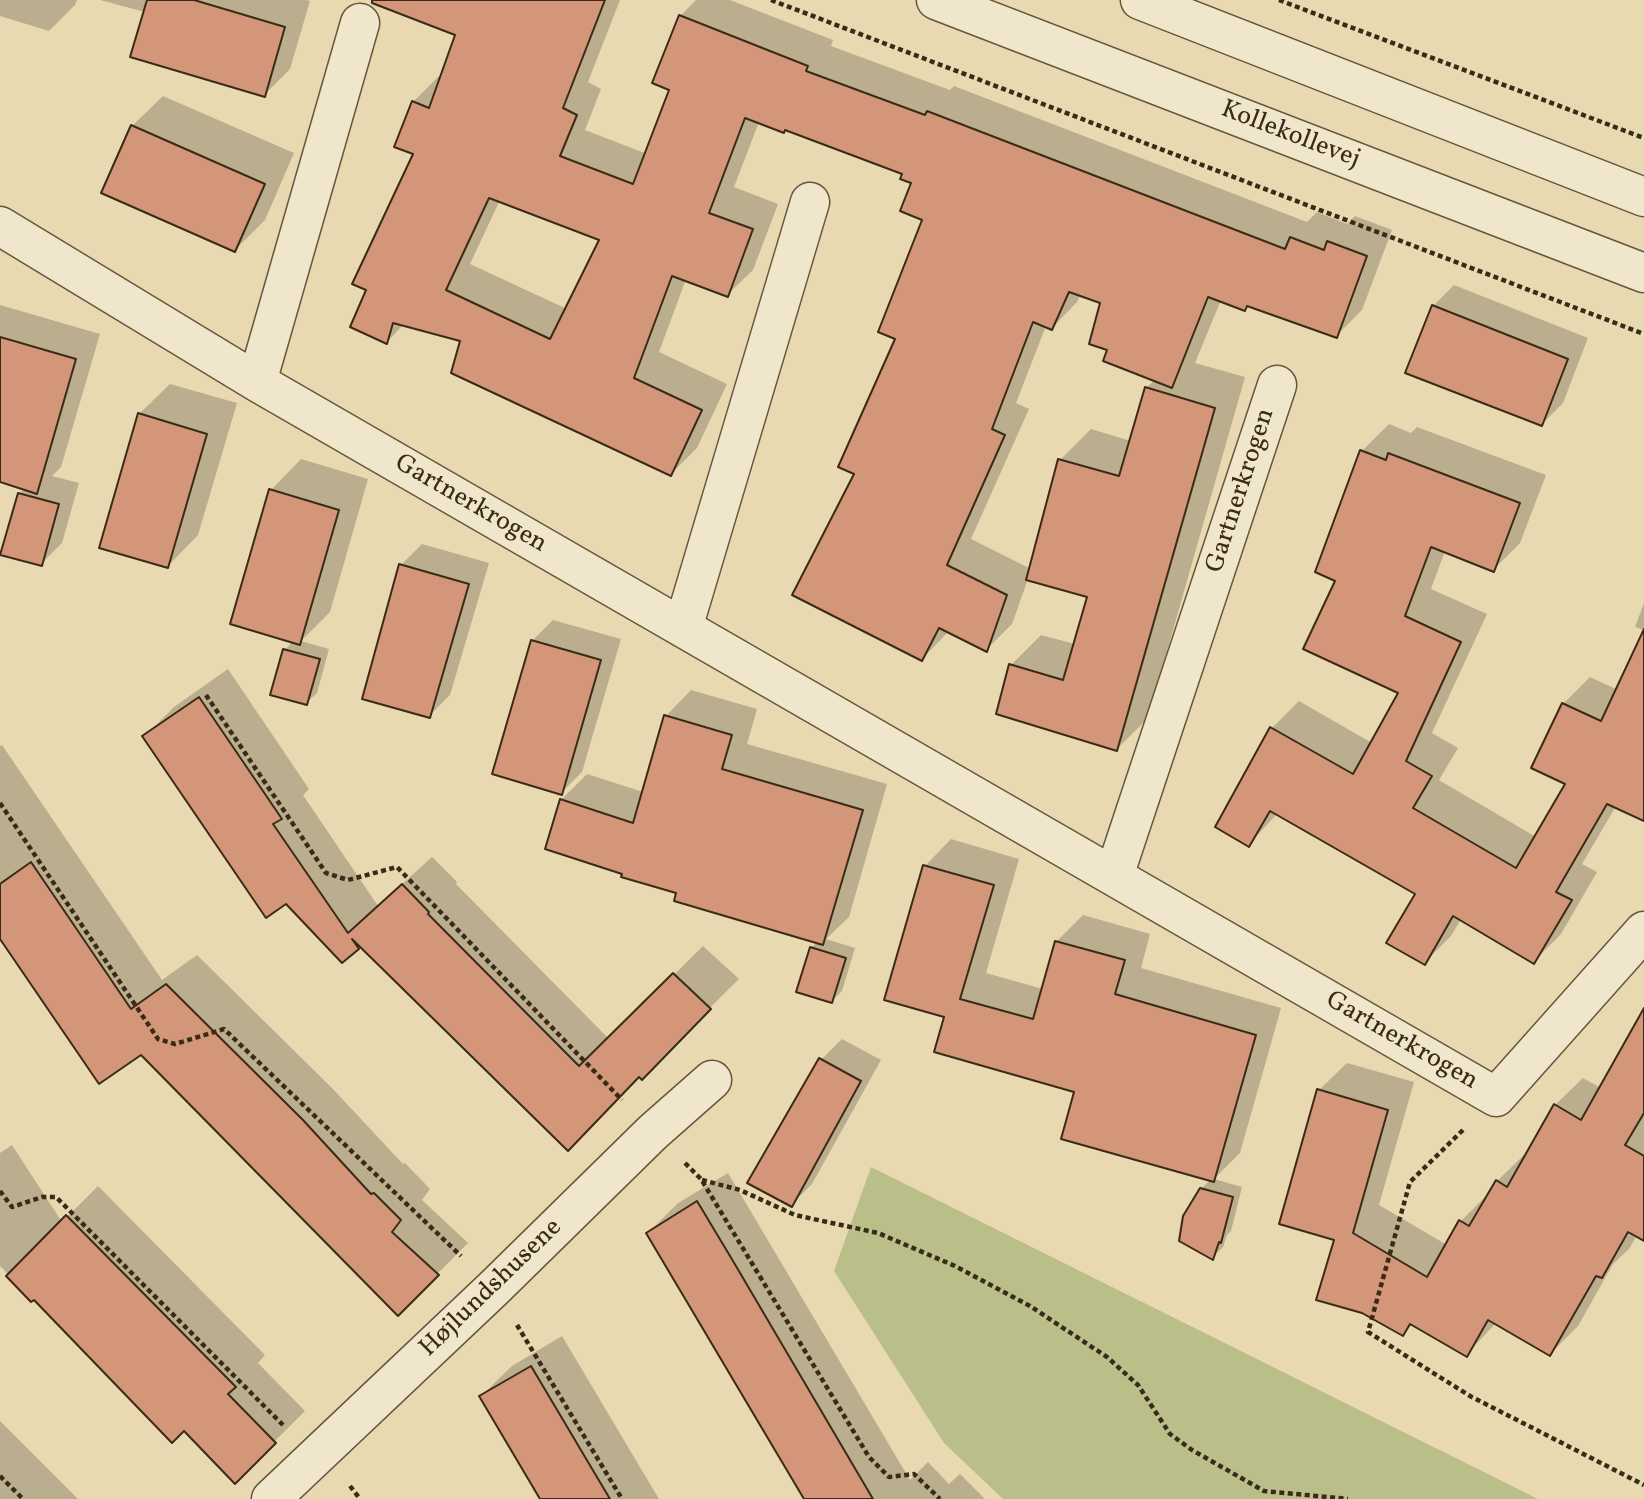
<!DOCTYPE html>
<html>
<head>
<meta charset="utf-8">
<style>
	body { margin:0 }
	canvas { display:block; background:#e8d9b1 }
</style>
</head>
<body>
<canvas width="1644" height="1499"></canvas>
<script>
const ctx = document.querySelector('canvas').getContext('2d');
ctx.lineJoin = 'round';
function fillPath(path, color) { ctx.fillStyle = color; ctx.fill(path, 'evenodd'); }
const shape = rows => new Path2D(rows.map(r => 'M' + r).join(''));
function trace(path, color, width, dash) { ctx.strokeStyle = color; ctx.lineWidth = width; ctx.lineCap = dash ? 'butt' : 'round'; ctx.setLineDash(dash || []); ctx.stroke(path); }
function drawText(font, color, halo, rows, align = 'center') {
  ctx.font = font + ' Vollkorn,serif'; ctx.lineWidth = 6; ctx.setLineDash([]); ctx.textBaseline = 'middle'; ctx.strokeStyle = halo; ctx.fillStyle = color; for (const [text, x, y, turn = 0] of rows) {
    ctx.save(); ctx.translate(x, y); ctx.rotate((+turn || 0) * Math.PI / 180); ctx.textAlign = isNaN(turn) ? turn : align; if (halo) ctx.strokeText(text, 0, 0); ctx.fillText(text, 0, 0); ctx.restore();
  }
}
fillPath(shape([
	[871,1167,1538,1499,1003,1499,944,1443,834,1271]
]), '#babe89');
fillPath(shape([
	[0,0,77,0,75,5,49,31,0,16],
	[100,0,306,0,310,1,290,69,264,95,145,12],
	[430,0,620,0,588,82,601,89,585,130,647,154,672,89,680,16,696,0,730,0,833,40,831,46,950,90,954,86,1307,222,1317,212,1347,224,1355,216,1392,230,1362,310,1336,336,1249,305,1245,309,1221,300,1195,363,1245,377,1148,718,1117,749,1011,665,1041,635,1075,644,1089,596,1028,579,1012,624,986,650,949,631,922,659,856,473,898,338,924,219,914,182,905,173,786,128,759,122,734,187,778,204,753,270,727,295,686,279,659,352,727,384,697,448,671,474,462,340,404,324,387,342,369,290,416,153,413,102,439,76,442,77,457,34],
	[500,200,601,239,567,309,470,264],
	[1081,294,1102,302,1109,349,1155,380,1146,388,1131,441,1091,429,1060,460,1031,569,971,539,1029,409,1016,403,1046,326,1052,328,1077,302],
	[163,96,294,153,265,220,235,250,132,126],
	[1454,285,1588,338,1563,403,1542,424,1433,306],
	[0,305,100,334,61,467,52,476,79,483,62,543,41,564,19,494,25,488,0,480],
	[170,384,237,403,198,535,168,566,139,414],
	[1389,424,1411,433,1417,427,1546,475,1520,543,1493,570,1445,551,1431,589,1487,614,1432,733,1458,748,1439,780,1536,837,1567,783,1563,704,1590,677,1618,690,1644,633,1644,819,1616,806,1582,864,1597,872,1561,934,1534,961,1461,919,1451,936,1424,963,1417,893,1278,813,1249,844,1217,826,1272,728,1299,701,1372,743,1401,693,1337,580,1362,451],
	[301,459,368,479,330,612,301,641,329,649,317,693,306,703,285,650,293,641,271,490],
	[422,544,489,563,450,695,429,716,401,565],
	[1644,603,1644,630,1635,627],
	[553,620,621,639,582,772,561,793,532,641],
	[228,669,309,789,303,795,378,906,432,857,457,882,456,884,609,1039,703,946,739,979,568,1148,361,945,358,948,145,736,174,707],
	[691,690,757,709,747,744,887,784,849,917,826,939,855,948,842,991,832,1001,811,948,818,941,624,873,561,800,587,774,643,792,666,716],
	[2,745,162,980,197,955,333,1089,403,1164,405,1163,430,1189,422,1200,468,1243,398,1313,141,1053,0,935,0,746],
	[951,839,1019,859,986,973,1043,989,1056,942,1083,915,1150,934,1141,968,1281,1008,1240,1153,1214,1179,1242,1187,1231,1231,1227,1235,1223,1247,1213,1257,1201,1189,1211,1179,1077,1090,946,1016,925,866],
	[1644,1012,1644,1239,1637,1235,1629,1249,1613,1264,1578,1326,1550,1354,1496,1323,1466,1355,1413,1324,1402,1334,1336,1239,1319,1090,1347,1063,1414,1082,1379,1205,1447,1245,1461,1221,1488,1194,1497,1181,1525,1154,1527,1155,1555,1105,1583,1078,1601,1088],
	[842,1039,881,1060,812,1184,791,1205,821,1060],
	[12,1145,62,1222,98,1186,265,1355,258,1363,305,1411,235,1481,184,1429,172,1441,0,1266,0,1153],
	[728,1173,910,1480,928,1462,949,1484,960,1474,985,1499,806,1499,648,1233,678,1203],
	[562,1336,659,1499,542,1499,481,1396,512,1366],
	[0,1421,78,1499,0,1499]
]), '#0003');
const building = shape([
	[147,0,194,0,285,27,265,97,130,57,147,0],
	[372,0,605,0,563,108,577,115,560,156,633,184,669,90,652,83,679,15,808,66,806,71,925,115,927,111,1285,249,1290,237,1324,250,1327,241,1367,256,1337,338,1247,306,1245,311,1208,297,1172,388,1103,361,1107,350,1089,344,1100,303,1069,292,1052,330,1033,322,992,429,1005,435,947,565,1007,595,987,652,939,628,922,661,792,595,854,474,838,467,895,339,878,332,922,220,900,211,911,183,900,179,902,174,785,130,784,133,745,118,709,213,753,229,728,297,672,276,634,378,702,410,671,476,451,373,460,341,393,323,387,344,350,327,366,290,352,284,413,154,394,147,412,101,429,108,455,35,372,3,372,0],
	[489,198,599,240,550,339,446,290,489,198],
	[131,125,265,184,235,252,101,193,131,125],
	[1432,305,1568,359,1542,426,1405,373,1432,305],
	[0,337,76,359,37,494,0,482,0,337],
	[1145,387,1215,408,1117,751,996,714,1009,664,1063,680,1087,597,1026,580,1058,459,1119,476,1145,387],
	[138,413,207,434,168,568,99,548,138,413],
	[1360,450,1386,460,1388,453,1520,503,1494,572,1431,547,1405,616,1461,642,1406,761,1432,776,1413,808,1516,868,1565,784,1531,768,1562,703,1601,721,1644,629,1644,821,1607,804,1556,892,1572,900,1534,964,1453,916,1425,965,1386,943,1415,894,1270,811,1249,847,1215,827,1270,727,1353,774,1398,693,1303,649,1335,581,1315,572,1360,450],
	[269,489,339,510,300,645,230,624,269,489],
	[18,493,59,504,42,566,0,555,18,493],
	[399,564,469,584,430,718,362,699,399,564],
	[531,640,601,660,562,795,492,774,531,640],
	[283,649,320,659,307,705,270,695,283,649],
	[199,697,282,819,273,824,348,933,402,884,429,912,428,914,579,1066,673,973,711,1009,642,1080,639,1077,568,1151,352,939,359,949,342,963,286,904,266,918,142,736,199,697],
	[664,715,732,735,722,769,863,810,823,945,674,901,676,893,621,877,622,874,545,849,560,799,633,823,664,715],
	[31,862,131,1009,166,984,303,1120,371,1194,374,1193,401,1220,392,1232,439,1275,398,1316,141,1055,99,1084,0,939,0,884,31,862],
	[923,865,994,885,960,999,1033,1019,1055,941,1125,960,1115,994,1256,1035,1214,1182,1061,1139,1074,1092,934,1052,944,1017,884,1000,923,865],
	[810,947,846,958,832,1003,796,992,810,947],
	[1644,1008,1644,1113,1625,1145,1644,1156,1644,1241,1628,1232,1602,1278,1596,1276,1550,1356,1488,1320,1467,1357,1410,1324,1403,1336,1362,1313,1316,1300,1334,1240,1279,1224,1317,1089,1388,1110,1353,1233,1427,1277,1459,1220,1469,1226,1496,1180,1507,1187,1554,1104,1581,1120,1644,1008],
	[819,1058,861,1081,792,1207,747,1183,819,1058],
	[1200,1188,1233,1197,1221,1243,1219,1242,1213,1260,1179,1241,1183,1216,1200,1188],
	[697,1201,733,1261,873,1499,804,1499,646,1233,697,1201],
	[66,1215,236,1387,228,1394,276,1443,235,1484,184,1431,172,1443,34,1300,31,1302,6,1276,66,1215],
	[531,1366,610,1499,540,1499,479,1396,531,1366]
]);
fillPath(building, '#d49678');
trace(building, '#3a2b18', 2);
const minor = shape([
	[936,0,1644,273],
	[1140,0,1644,197],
	[0,226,257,382,1496,1097,1644,931],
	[257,382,360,23],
	[683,628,810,202],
	[1114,876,1277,385],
	[271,1499,494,1288,653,1132,712,1080]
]);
trace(minor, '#66563e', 41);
trace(shape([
	[771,0,1644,334],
	[1279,0,1644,138],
	[206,695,326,873,348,880,397,867,622,1100],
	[0,803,158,1039,175,1044,224,1029,461,1256],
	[1463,1130,1410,1182,1368,1332,1470,1396,1644,1485],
	[685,1163,701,1179,869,1457,889,1477,914,1474,940,1499],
	[702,1180,740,1190,795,1215,878,1233,955,1266,1030,1306,1107,1357,1138,1385,1170,1434,1192,1450,1264,1491,1348,1499],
	[0,1191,12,1207,42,1197,56,1197,283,1425],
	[517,1325,622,1499],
	[0,1476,23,1499],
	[350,1486,360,1499]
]), '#3a2b18', 4.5, [5, 3.5]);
trace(minor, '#f0e6cc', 38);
drawText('26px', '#3a2b18', '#f0e6cc', [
	["Kollekollevej",1290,136,21],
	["Gartnerkrogen",1242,491,-72],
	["Gartnerkrogen",470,505,30],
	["Gartnerkrogen",1401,1042,30],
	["Højlundshusene",492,1289,-44]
]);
</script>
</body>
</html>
